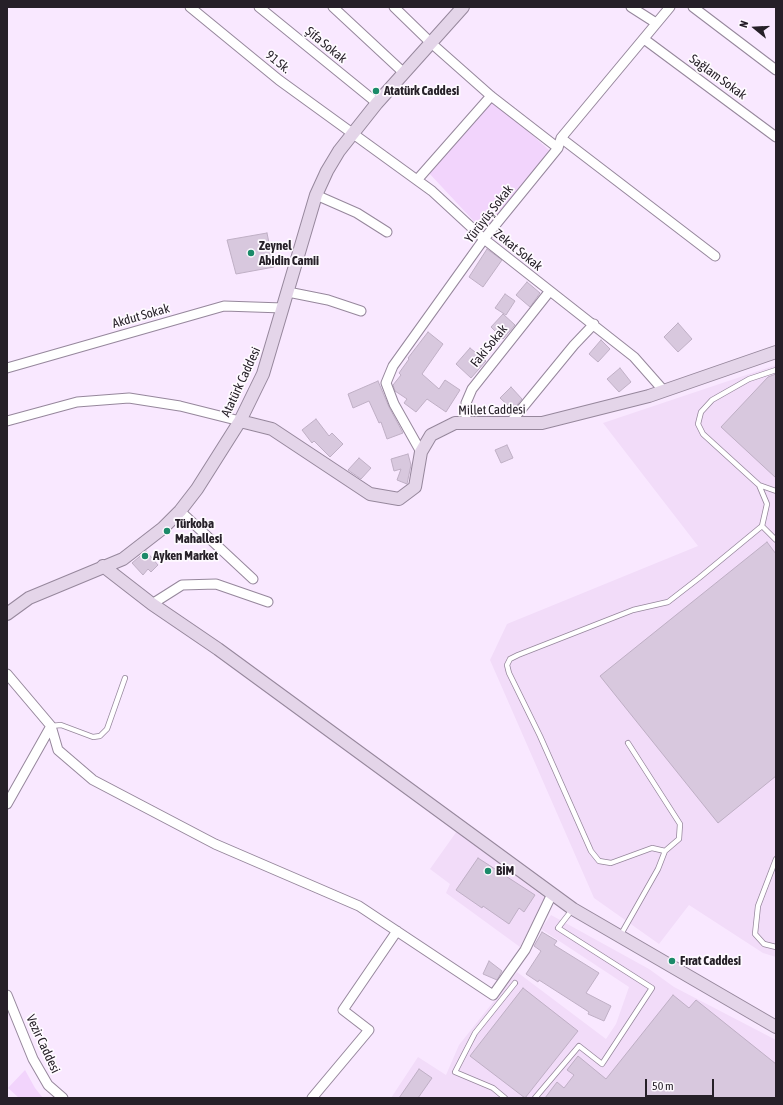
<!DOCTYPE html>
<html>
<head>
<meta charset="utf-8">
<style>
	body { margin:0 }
	#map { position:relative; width:783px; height:1105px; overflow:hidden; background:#f9e8ff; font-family:"Asap Condensed",sans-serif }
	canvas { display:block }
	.frame { position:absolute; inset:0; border:8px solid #262028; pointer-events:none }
	.north { position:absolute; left:735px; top:8px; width:40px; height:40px; -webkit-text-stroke:3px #fefaff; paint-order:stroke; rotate:288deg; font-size:11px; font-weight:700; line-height:16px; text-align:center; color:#262028 }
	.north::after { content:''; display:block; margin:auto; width:14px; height:18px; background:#262028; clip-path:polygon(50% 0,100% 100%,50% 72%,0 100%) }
	.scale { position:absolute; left:645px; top:1079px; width:69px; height:18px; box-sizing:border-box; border:2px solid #262028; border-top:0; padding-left:5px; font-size:12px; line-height:14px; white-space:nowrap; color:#262028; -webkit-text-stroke:3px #fefaff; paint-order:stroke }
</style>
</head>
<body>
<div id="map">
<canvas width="783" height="1105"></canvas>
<div class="frame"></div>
<div class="north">N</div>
<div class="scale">50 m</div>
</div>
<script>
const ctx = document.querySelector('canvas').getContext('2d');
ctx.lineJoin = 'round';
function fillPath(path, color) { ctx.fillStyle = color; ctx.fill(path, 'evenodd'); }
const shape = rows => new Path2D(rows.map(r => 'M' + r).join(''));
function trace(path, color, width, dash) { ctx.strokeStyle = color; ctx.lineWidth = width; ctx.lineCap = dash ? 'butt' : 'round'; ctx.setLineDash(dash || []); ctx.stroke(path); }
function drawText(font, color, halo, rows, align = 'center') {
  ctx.font = font + ' "Asap Condensed",sans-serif'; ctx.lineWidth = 3.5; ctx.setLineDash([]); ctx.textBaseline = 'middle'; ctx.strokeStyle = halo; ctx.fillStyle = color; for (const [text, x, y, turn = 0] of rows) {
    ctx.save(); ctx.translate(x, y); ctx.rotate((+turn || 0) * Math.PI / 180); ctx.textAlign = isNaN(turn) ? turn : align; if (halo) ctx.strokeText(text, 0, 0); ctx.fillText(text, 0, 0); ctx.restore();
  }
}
fillPath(shape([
	[776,365,776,957,763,953,689,905,659,944,594,898,490,660,507,624,698,546,603,423],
	[457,831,545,898,520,947,446,893,450,884,430,869],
	[551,915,649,969,674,987,776,1040,776,1098,391,1098,418,1057,446,1075,459,1045,517,972,606,1039,616,1024,629,987,541,929]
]), '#f2dcf9');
fillPath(shape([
	[493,99,551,152,483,231,428,172],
	[25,1070,35,1088,43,1098,19,1098,8,1088]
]), '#f2d4fc');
const building = shape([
	[267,233,274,267,236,274,227,240,267,233],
	[487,249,502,260,483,287,469,277,487,249],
	[527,282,540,293,530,307,516,295,527,282],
	[505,294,515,301,506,315,495,308,505,294],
	[503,314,515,325,503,339,491,327,503,314],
	[678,323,692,339,678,352,664,337,678,323],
	[428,332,443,344,422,374,439,389,445,380,460,390,446,412,427,399,416,412,404,403,407,399,395,391,393,385,401,375,399,373,409,359,408,358,428,332],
	[601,340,610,349,598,362,589,354,601,340],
	[470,348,486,361,471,378,456,364,470,348],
	[620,368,631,382,619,392,607,379,620,368],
	[776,374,776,478,721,427,768,377,776,374],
	[378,381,389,407,403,433,387,439,381,422,379,423,369,401,353,408,348,394,378,381],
	[511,387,522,399,513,410,500,398,511,387],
	[316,419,329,436,332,433,343,444,330,457,314,441,312,443,302,430,316,419],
	[507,445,513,458,501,463,495,450,507,445],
	[408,454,411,465,407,484,397,480,401,469,394,471,391,459,408,454],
	[359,458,371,468,361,479,348,470,359,458],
	[767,542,776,554,776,776,718,823,600,676,767,542],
	[146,551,158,565,151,572,148,569,143,575,132,563,146,551],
	[478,858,535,895,524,912,519,908,509,924,483,906,482,908,456,890,478,858],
	[542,932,557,941,554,945,599,973,586,993,611,1006,604,1021,588,1014,589,1012,539,980,538,982,526,974,541,951,534,946,542,932],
	[489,961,502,971,497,980,483,974,489,961],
	[523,988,578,1031,525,1098,470,1056,523,988],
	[673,995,689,1008,696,1000,776,1064,776,1098,545,1098,557,1082,564,1088,574,1075,567,1070,578,1056,606,1079,673,995],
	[419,1069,432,1078,418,1098,399,1098,419,1069]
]);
fillPath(building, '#d8c8de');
trace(building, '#bfafc5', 1);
const lane = shape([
	[759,485,776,491],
	[762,526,776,540],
	[51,726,61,725,93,737,100,736,107,729,125,678],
	[665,851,652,848,611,863,599,861,591,851,540,736,509,673,507,665,510,659,518,655,633,610,668,602,699,578,762,526,767,504,759,485,703,434,698,424,701,412,712,400,749,379,776,370],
	[776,859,758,906,755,934,764,944,776,947],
	[620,936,658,869,665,851,679,839,680,824,628,743],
	[505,1098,493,1088,455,1072,475,1033,515,983],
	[535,1098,579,1046,602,1064,652,988,558,928,572,910]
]);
const street = shape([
	[190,7,279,80,432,191,484,239,634,357,664,391],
	[259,7,377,103],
	[333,7,404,73],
	[394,7,430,42,491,96,558,148],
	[631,7,656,23],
	[693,7,776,70],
	[644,39,776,137],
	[561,138,715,256],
	[417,180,491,96],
	[316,195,357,213,387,232],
	[288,292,328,300,361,311],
	[7,368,224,306,283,308],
	[7,421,77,402,129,398,180,406,240,421],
	[466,423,466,403,472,389,549,292],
	[510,423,574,345,594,324],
	[421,452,394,404,386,383,393,366,484,239,558,148,561,138,670,7],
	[180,511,253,579],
	[152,604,182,585,216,584,268,602],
	[7,674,51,726,7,804],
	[51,726,58,750,93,780,215,844,359,906,493,995,525,950,552,894],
	[7,995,33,1059,48,1085,63,1098],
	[312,1098,369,1030,343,1010,397,931]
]);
const secondary = shape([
	[240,421,272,429,370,494,399,499,415,487,421,452,431,435,455,423,542,423,649,396,776,352],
	[103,566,152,604,218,649,573,909,776,1027],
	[7,614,29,598,123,559,163,528,180,511,197,489,240,421,263,374,316,195,327,171,339,151,377,103,463,7]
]);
trace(lane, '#96879c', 6);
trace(street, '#96879c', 11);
trace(secondary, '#96879c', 14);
trace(lane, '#fff', 4.5);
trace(street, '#fff', 9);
trace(secondary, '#e4d5e9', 12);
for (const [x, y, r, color] of [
	[376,91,4,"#1b8a69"],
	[251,253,4,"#1b8a69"],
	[167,531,4,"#1b8a69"],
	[145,556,4,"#1b8a69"],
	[488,871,4,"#1b8a69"],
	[672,961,4,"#1b8a69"]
]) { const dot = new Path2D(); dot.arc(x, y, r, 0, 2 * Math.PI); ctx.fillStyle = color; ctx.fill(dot); trace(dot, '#fefaff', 1.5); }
drawText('13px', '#262028', '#fefaff', [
	["Şifa Sokak",326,45,39],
	["91 Sk.",278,62,39],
	["Sağlam Sokak",718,77,36],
	["Yürüyüş Sokak",489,214,-52],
	["Zekat Sokak",518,250,39],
	["Akdut Sokak",141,316,-16],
	["Faki Sokak",489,346,-51],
	["Atatürk Caddesi",241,382,-65],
	["Millet Caddesi",492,410,-1],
	["Vezir Caddesi",43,1044,65]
]);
drawText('bold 13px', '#262028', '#fefaff', [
	["Atatürk Caddesi",384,91],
	["Zeynel",259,246],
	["Abidin Camii",259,261],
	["Türkoba",175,524],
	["Mahallesi",175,539],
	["Ayken Market",153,556],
	["BİM",496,871],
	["Fırat Caddesi",680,961]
], 'left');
</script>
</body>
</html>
